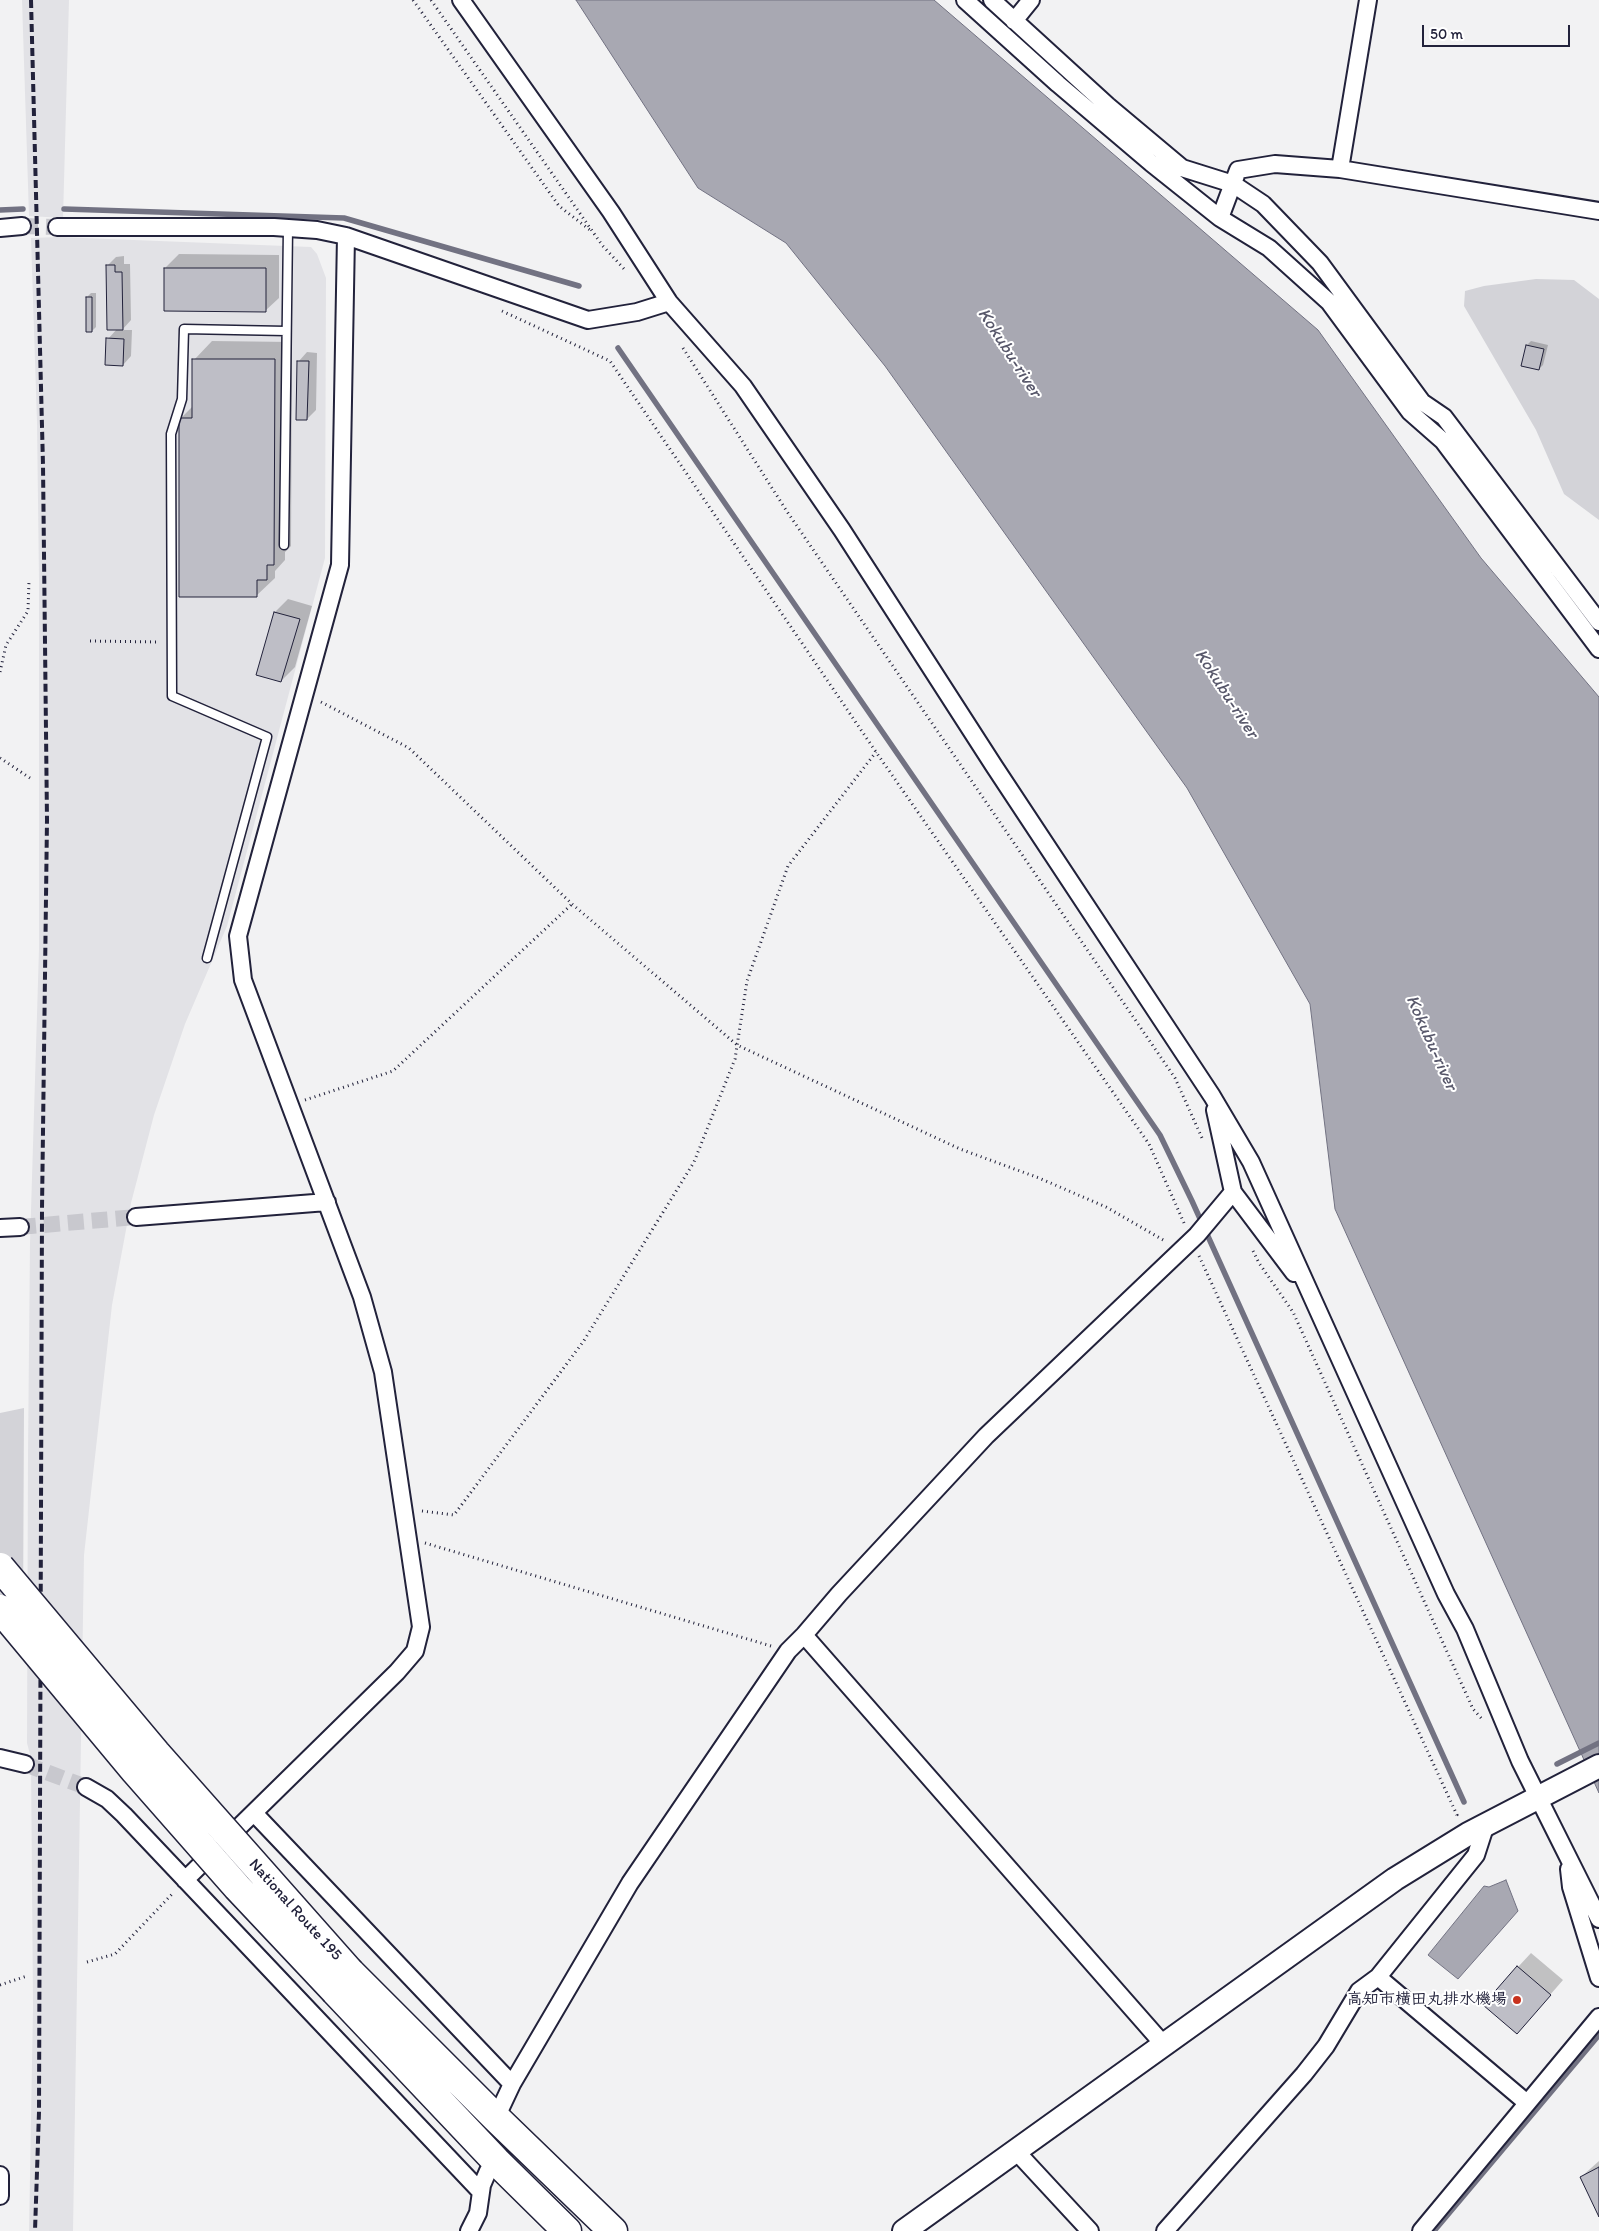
<!DOCTYPE html>
<html>
<head>
<meta charset="utf-8">
<style>
	body { margin:0 }
	#map { position:relative; width:1599px; height:2231px; overflow:hidden; background:#f2f2f3; font-family:Itim,sans-serif }
	canvas { display:block }
	.scale { position:absolute; left:1422px; top:25px; width:148px; height:22px; box-sizing:border-box; border:2px solid #22223b; border-top:0; padding-left:6px; font-size:15px; line-height:18px; white-space:nowrap; color:#22223b; -webkit-text-stroke:4px #fff; paint-order:stroke }
</style>
</head>
<body>
<div id="map">
<canvas width="1599" height="2231"></canvas>
<div class="scale">50 m</div>
</div>
<script>
const ctx = document.querySelector('canvas').getContext('2d');
ctx.lineJoin = 'round';
function fillPath(path, color) { ctx.fillStyle = color; ctx.fill(path, 'evenodd'); }
const shape = rows => new Path2D(rows.map(r => 'M' + r).join(''));
function trace(path, color, width, dash) { ctx.strokeStyle = color; ctx.lineWidth = width; ctx.lineCap = dash ? 'butt' : 'round'; ctx.setLineDash(dash || []); ctx.stroke(path); }
function drawText(font, color, halo, rows, align = 'center') {
  ctx.font = font + ' Itim,"Klee One",sans-serif'; ctx.lineWidth = 4; ctx.setLineDash([]); ctx.textBaseline = 'middle'; ctx.strokeStyle = halo; ctx.fillStyle = color; for (const [text, x, y, turn = 0] of rows) {
    ctx.save(); ctx.translate(x, y); ctx.rotate((+turn || 0) * Math.PI / 180); ctx.textAlign = isNaN(turn) ? turn : align; if (halo) ctx.strokeText(text, 0, 0); ctx.fillText(text, 0, 0); ctx.restore();
  }
}
fillPath(shape([
	[22,0,69,0,63,218,29,216],
	[58,237,311,247,317,254,326,278,325,558,227,926,185,1024,154,1115,131,1203,112,1305,84,1555,73,2231,29,2231,33,2007,31,1758,27,1743,28,1453,30,1243,39,949,39,580,37,422,31,238]
]), '#e2e2e6');
fillPath(shape([
	[1536,279,1574,280,1599,299,1599,520,1564,494,1536,430,1464,306,1465,291,1484,286],
	[24,1408,23,1619,0,1624,0,1413]
]), '#d3d3d8');
const water = shape([
	[576,0,934,0,1318,330,1481,558,1599,697,1599,1793,1335,1209,1310,1004,1187,788,885,366,786,243,698,188,576,0],
	[1506,1880,1518,1911,1458,1979,1428,1955,1484,1886,1489,1887,1506,1880]
]);
fillPath(water, '#a8a8b2');
trace(water, '#727282', 1);
fillPath(shape([
	[179,254,279,255,279,298,265,311,165,268],
	[124,256,124,264,130,264,131,320,122,330,132,330,131,356,123,365,108,339,117,329,108,265,116,257],
	[91,293,96,293,96,327,92,331,87,297],
	[212,341,292,342,291,546,285,552,285,560,275,571,275,578,256,596,181,418,193,406,194,360],
	[1531,341,1548,345,1543,365,1539,369,1527,345],
	[307,352,317,353,316,410,307,419,299,361],
	[288,599,312,606,295,667,281,681,275,612],
	[1531,1953,1563,1980,1517,2033,1518,1967],
	[1599,2161,1599,2215,1581,2177]
]), '#0003');
trace(shape([
	[64,209,344,218,579,286],
	[0,210,23,209],
	[618,348,1160,1135,1192,1201,1464,1802],
	[1557,1764,1599,1743],
	[1434,2231,1599,2035]
]), '#727282', 5.5);
const building = shape([
	[106,265,115,265,115,272,122,272,123,330,107,330,106,265],
	[164,268,266,268,266,312,164,311,164,268],
	[86,297,92,297,92,332,86,332,86,297],
	[106,338,124,339,123,366,105,365,106,338],
	[1526,345,1544,349,1539,370,1521,366,1526,345],
	[192,359,275,359,274,565,267,565,267,580,257,580,257,597,179,597,179,418,192,418,192,359],
	[297,361,309,361,307,420,296,420,297,361],
	[274,612,300,619,281,682,256,675,274,612],
	[1517,1966,1551,1995,1517,2034,1483,2005,1517,1966],
	[1599,2167,1599,2217,1580,2177,1599,2167]
]);
fillPath(building, '#bebec6');
trace(building, '#22223b', 1);
trace(shape([
	[22,226,57,227],
	[20,1227,136,1217],
	[25,1764,86,1787]
]), '#c8c8ce', 16, [16, 8]);
const lane = shape([
	[284,545,288,228],
	[207,958,267,737,172,696,171,434,182,399,184,329,286,331]
]);
const street = shape([
	[461,0,611,212,669,302,743,386,842,530,994,766,1212,1096,1251,1162,1446,1594,1465,1629,1520,1761,1599,1919],
	[965,0,1058,84,1151,163,1220,218,1269,248,1329,302,1410,412,1443,441,1599,649],
	[992,0,1108,106,1182,168,1233,184,1263,204,1320,263,1422,402,1444,417,1599,622],
	[1014,21,1031,0],
	[1340,169,1368,0],
	[1220,218,1238,170,1275,164,1340,169,1599,211],
	[57,227,274,227,317,230,346,236,588,320,637,312,669,302],
	[0,228,22,226],
	[1215,1110,1233,1192],
	[136,1217,327,1202],
	[0,1228,20,1227],
	[804,1635,1164,2045],
	[0,1758,25,1764],
	[86,1787,107,1799,124,1815,481,2192],
	[254,1813,512,2084],
	[1486,1824,1476,1855,1378,1977,1527,2103],
	[1569,1869,1571,1887,1599,1978],
	[185,1880,397,1672,415,1651,421,1627,383,1372,362,1297,243,980,238,936,340,565,346,236],
	[496,2118,512,2084,630,1883,788,1651,804,1635,839,1594,986,1436,1197,1235,1233,1192,1294,1273],
	[1015,2150,1090,2231],
	[0,2175,0,2196],
	[469,2231,478,2213,482,2185,488,2171,496,2161],
	[1165,2231,1304,2074,1326,2046,1359,1991,1378,1977],
	[1421,2231,1599,2017]
]);
const secondary = shape([
	[904,2231,1395,1879,1468,1834,1599,1766]
]);
const highway = shape([
	[350,1972,496,2118,613,2231],
	[335,1991,496,2161,567,2231]
]);
trace(lane, '#22223b', 11);
trace(street, '#22223b', 20);
trace(secondary, '#22223b', 26);
trace(highway, '#22223b', 31);
trace(shape([
	[413,0,559,206,590,230],
	[431,0,602,245,626,271],
	[502,311,610,361,876,752,1149,1144,1184,1223],
	[683,348,786,510,1175,1078,1202,1138],
	[90,641,159,642],
	[0,672,6,645,28,611,29,581],
	[321,702,409,748,572,904,737,1045,960,1149,1039,1178,1106,1207,1165,1241],
	[0,758,30,778],
	[305,1100,393,1071,572,904],
	[1253,1251,1259,1263,1293,1312,1473,1709,1483,1720],
	[1199,1256,1457,1815,1455,1817],
	[422,1511,454,1515,583,1342,694,1162,735,1059,747,981,788,866,876,752],
	[425,1543,771,1646],
	[87,1962,115,1954,174,1892],
	[0,1985,27,1976]
]), '#22223b', 3, [1, 4]);
trace(lane, '#fff', 8);
trace(street, '#fff', 16);
trace(secondary, '#fff', 22);
trace(highway, '#fff', 28);
trace(shape([
	[31,0,43,465,47,820,42,1209,39,2112,35,2231]
]), '#22223b', 4, [8, 4]);
const highwayBridge = shape([
	[0,1567,156,1753,350,1972],
	[0,1609,135,1771,237,1887,335,1991]
]);
trace(highwayBridge, '#22223b', 31, []);
trace(highwayBridge, '#fff', 28);
for (const [x, y, r, color] of [
	[1517,2000,5,"#c8321e"]
]) { const dot = new Path2D(); dot.arc(x, y, r, 0, 2 * Math.PI); ctx.fillStyle = color; ctx.fill(dot); trace(dot, '#fff', 2); }
drawText('16px', '#22223b', '#fff', [
	["National Route 195",295,1910,48]
]);
drawText('bold 16px', '#22223b', '#fff', [
	["高知市横田丸排水機場",1507,2000]
], 'right');
drawText('italic 18px', '#58586b', '#fff', [
	["Kokubu-river",1009,353,57],
	["Kokubu-river",1226,694,57],
	["Kokubu-river",1431,1043,66]
]);
</script>
</body>
</html>
